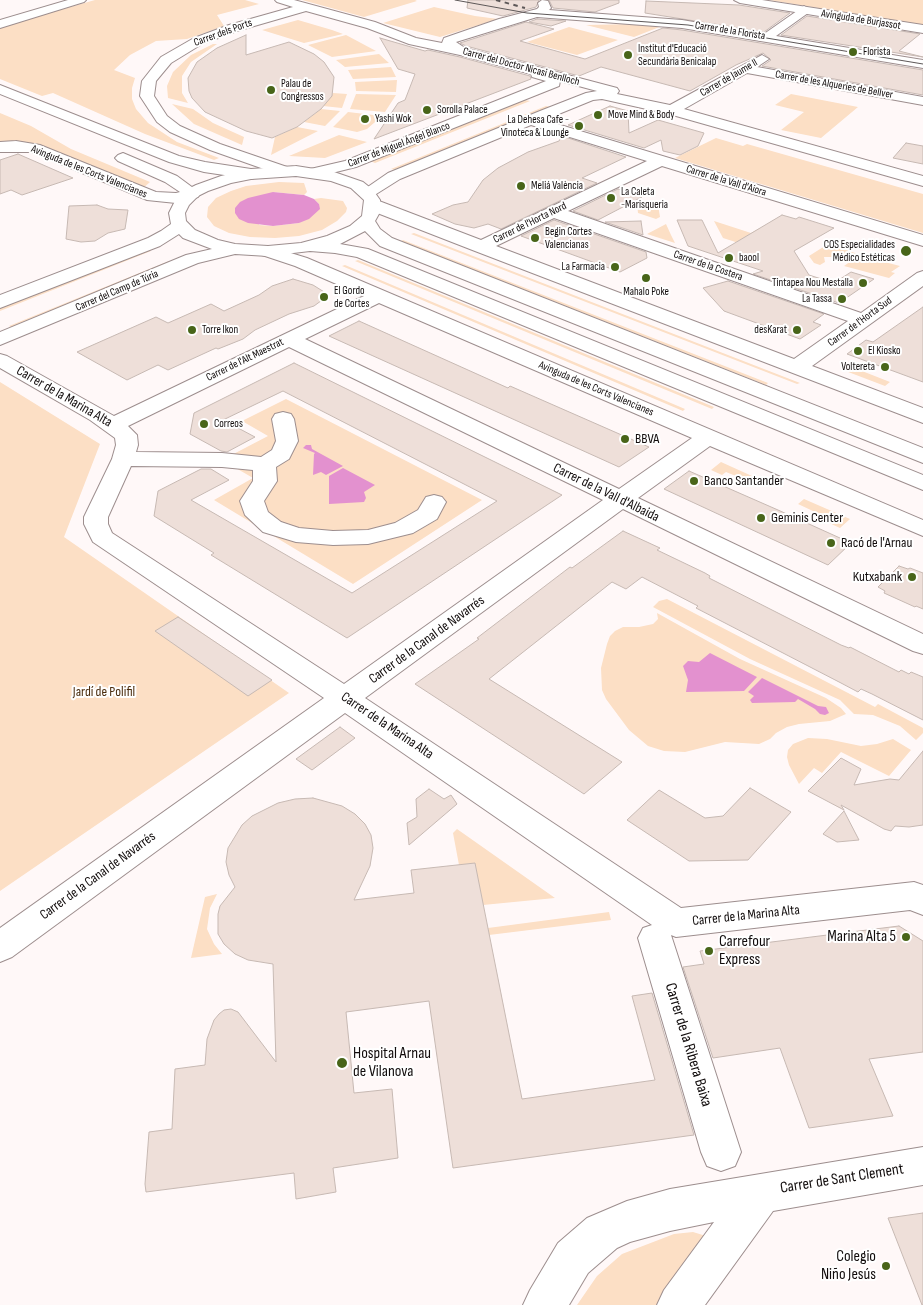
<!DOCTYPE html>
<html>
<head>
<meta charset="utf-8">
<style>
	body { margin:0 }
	canvas { display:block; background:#fff8f8 }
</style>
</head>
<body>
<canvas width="923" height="1305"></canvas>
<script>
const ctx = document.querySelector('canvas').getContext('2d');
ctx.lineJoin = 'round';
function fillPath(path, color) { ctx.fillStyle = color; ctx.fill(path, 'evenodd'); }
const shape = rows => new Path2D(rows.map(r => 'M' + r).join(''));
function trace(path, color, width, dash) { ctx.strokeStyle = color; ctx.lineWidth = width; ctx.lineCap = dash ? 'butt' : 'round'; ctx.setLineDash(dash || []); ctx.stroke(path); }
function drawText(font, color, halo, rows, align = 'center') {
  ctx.font = font + ' "Sofia Sans Condensed",sans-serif'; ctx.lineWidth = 4; ctx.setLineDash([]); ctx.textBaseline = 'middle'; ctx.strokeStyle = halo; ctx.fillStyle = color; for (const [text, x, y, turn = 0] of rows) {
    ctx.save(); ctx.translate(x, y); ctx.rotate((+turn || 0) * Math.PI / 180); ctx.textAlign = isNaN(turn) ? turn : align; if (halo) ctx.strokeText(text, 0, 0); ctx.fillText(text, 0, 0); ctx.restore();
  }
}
fillPath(shape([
	[95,0,245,0,259,4,217,15,224,26,187,39,156,41,130,55,114,70,135,78,132,88,132,99,136,109,148,123,177,142,219,158,214,160,145,134,53,93,42,96,0,79,0,27],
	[302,0,415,0,417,1,364,17],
	[769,0,923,0,923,25],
	[434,7,475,16,498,19,440,37,383,23],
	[298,20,332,30,343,34,304,43,262,30],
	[637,24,662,26,634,37,586,25],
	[569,27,618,40,577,55,527,42],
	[346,35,376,51,332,57,308,45],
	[213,44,217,44,191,62,182,76,182,93,188,103,168,98,167,86,173,72,191,55],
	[379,54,389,63,345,67,336,60],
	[391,67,396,77,353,79,348,70],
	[397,80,396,92,356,91,355,82],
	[333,93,347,94,342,108,323,106],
	[356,94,396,95,385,112,350,109],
	[791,94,858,107,821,138,781,130,804,112,775,105],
	[525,100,530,101,375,163,370,161],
	[172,104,193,109,213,123,244,137,242,145,194,124],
	[546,106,551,107,396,170,391,169],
	[321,109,340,111,325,126,304,122],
	[348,112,382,116,367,129,357,132,333,127],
	[0,113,31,126,71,149,150,182,141,190,34,145,0,145],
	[297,127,318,131,271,155,275,137],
	[339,135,367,142,325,158,289,156],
	[716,138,743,146,747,144,923,194,923,233,675,158],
	[279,182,304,183,307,192,304,195,273,192,259,225,273,226,299,223,319,204,314,199,321,198,343,201,347,208,346,212,337,221,322,230,299,236,275,238,250,237,229,233,214,226,207,217,208,207,216,198,231,191,246,186],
	[644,201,658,205,660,217,656,219,638,213,637,204],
	[714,221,751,233,760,228,778,234,748,246,723,238],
	[666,224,671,235,675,243,647,234],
	[414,233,800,383,797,384,411,234],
	[403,240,768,383,766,385,401,241],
	[828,244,873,259,900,266,891,272,895,273,889,278,844,266,851,261,845,261,842,257,824,257,825,262,820,265,814,263,809,256],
	[148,250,151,251,0,311,0,308],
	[358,260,714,407,712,409,355,261],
	[169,261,173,263,13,328,9,326],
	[345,265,685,409,683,411,342,266],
	[852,364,864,368,862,371,890,382,885,386,843,370],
	[0,382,100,444,64,537,289,693,0,891],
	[286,399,482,500,353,584,214,500,253,478,222,460,268,436,242,421],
	[721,462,763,481,758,485,726,472,722,475,711,470],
	[804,499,850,519,840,528,827,522,830,519,798,504],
	[667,599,875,707,878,704,923,728,923,733,916,740,900,726,873,715,854,714,840,700,750,659,653,607,659,601],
	[657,613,740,659,826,698,841,708,846,714,830,721,799,724,787,727,776,733,770,739,759,744,725,742,685,752,664,751,648,746,629,730,606,699,602,690,601,668,607,644,610,636,615,631,623,627,639,627,653,624,658,619],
	[808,738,827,739,861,746,877,744,893,739,911,750,889,776,841,752,822,773,814,768,799,784,789,765,787,757,788,750,793,744],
	[457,829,555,898,483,905,459,865,453,833],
	[217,894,210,908,207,929,214,944,222,954,191,958,205,897],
	[609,912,611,920,489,935,488,928],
	[693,1232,706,1236,656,1305,577,1305,597,1276,622,1254,674,1234]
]), '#fcdfc5');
fillPath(shape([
	[273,192,304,195,314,199,319,204,320,209,309,219,299,223,273,226,248,223,239,219,235,213,235,208,240,202,248,198],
	[306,445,311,445,312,449,343,466,326,475,321,472,313,475,314,454,315,453,303,448],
	[343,468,375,485,364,492,366,498,364,502,329,504,329,476],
	[710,653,757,677,744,691,686,692,688,680,683,666,688,661,699,662],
	[762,678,818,706,826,707,829,713,825,715,820,714,815,709,798,699,795,702,752,703,750,700,754,696,748,692]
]), '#e391cf');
const building = shape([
	[468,0,539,0,536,7,503,16,467,8,468,0],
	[549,0,619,0,619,3,595,12,553,8,549,0],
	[646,1,739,5,790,13,764,32,645,13,646,1],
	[807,16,920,34,899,51,923,57,781,35,807,16],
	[537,19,566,21,551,26,529,22,537,19],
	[526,22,554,29,520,41,585,59,663,28,682,30,923,70,923,95,762,66,771,60,763,53,736,65,690,91,601,67,579,76,466,46,460,43,526,22],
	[246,35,246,55,289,42,314,54,324,62,334,77,332,96,321,109,297,127,272,138,246,131,205,112,192,98,189,91,188,78,197,62,217,48,246,35],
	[380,38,425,51,428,50,460,57,530,76,531,79,374,139,398,103,405,100,415,74,398,69,380,38],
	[610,106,628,111,629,133,658,120,704,133,698,146,680,155,663,151,661,140,644,148,568,125,610,106],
	[562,136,626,157,582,178,597,183,501,229,488,224,474,228,455,224,432,214,453,205,468,202,483,180,498,168,528,152,559,141,562,136],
	[906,143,923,146,923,164,893,158,906,143],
	[18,154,73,178,22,195,11,190,0,194,0,160,18,154],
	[618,189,642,197,598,220,573,211,618,189],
	[97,205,108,209,128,210,125,229,108,233,95,241,81,242,66,239,69,206,97,205],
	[782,215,796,219,799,217,834,228,794,251,809,275,834,283,851,272,874,279,839,303,753,274,763,271,688,246,677,220,702,220,718,253,782,215],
	[554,220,646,252,647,258,620,272,521,236,554,220],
	[641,221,643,235,605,222,641,221],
	[293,279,313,285,329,295,314,306,289,314,255,330,243,339,218,349,216,348,168,370,158,365,127,380,77,352,156,317,168,323,211,304,224,311,259,295,272,286,293,279],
	[728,281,824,314,813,322,821,325,800,339,724,311,703,288,728,281],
	[923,307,923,382,847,354,866,340,873,342,923,307],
	[359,321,508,388,510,386,649,447,619,467,329,336,359,321],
	[294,363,562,495,347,638,211,555,214,553,154,516,158,491,201,469,211,469,229,480,191,500,352,593,497,501,283,391,223,420,255,437,227,452,221,451,190,434,194,413,294,363],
	[689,471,778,510,851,543,828,565,664,489,689,471],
	[623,531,660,548,657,550,705,573,710,576,709,578,841,645,849,648,850,647,899,672,901,670,909,674,911,672,923,677,923,720,872,694,861,689,858,692,841,683,696,608,698,606,642,577,626,589,612,582,489,679,622,762,584,794,415,684,479,639,477,638,570,567,572,568,623,531],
	[899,566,908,569,910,568,923,573,923,609,916,606,915,607,884,593,885,591,878,587,899,566],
	[178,617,272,680,248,696,155,631,178,617],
	[340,727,355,738,312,770,296,759,340,727],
	[923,751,923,825,909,827,895,826,891,831,884,829,841,805,844,810,808,791,841,758,861,769,854,785,890,779,899,780,923,751],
	[750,788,791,812,748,860,689,861,627,820,659,790,705,818,723,816,750,788],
	[429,789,444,799,451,795,457,804,409,845,407,823,417,817,416,799,429,789],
	[313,798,342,806,355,814,365,824,371,835,373,848,370,866,354,900,414,893,411,870,475,863,522,1099,655,1080,632,996,652,993,694,1135,453,1168,429,1001,346,1012,354,1093,392,1089,398,1158,333,1168,336,1192,296,1199,294,1173,146,1192,145,1184,149,1132,172,1129,175,1069,205,1065,207,1039,214,1020,219,1014,224,1010,231,1009,238,1012,276,1062,273,964,248,960,235,954,224,944,218,934,218,914,220,906,235,887,229,875,226,862,228,848,242,825,252,816,278,803,295,799,313,798],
	[844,811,859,840,837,842,823,834,844,811],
	[899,926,923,941,923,1052,869,1059,893,1116,809,1128,780,1048,713,1058,683,967,704,964,700,951,899,926],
	[923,1213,923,1305,922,1305,888,1218,923,1213]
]);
fillPath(building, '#eedfd9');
trace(building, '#c7b9b3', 1);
const minor = shape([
	[275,0,294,0,375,22,416,38,442,43,444,38,499,19,537,9,539,7,538,3,542,0,548,1,551,8,549,10,682,20,764,34,804,6,810,10,808,13,776,36,923,60,923,68,682,28,537,17,456,42,465,48,617,88,619,91,617,94,670,105,762,55,769,59,757,67,923,97,923,105,747,73,684,109,923,176,923,186,669,114,602,99,593,100,544,120,923,235,923,246,662,166,568,211,861,313,917,273,923,271,923,286,812,366,923,408,923,423,475,251,367,209,365,205,367,201,373,200,379,201,481,240,647,161,531,125,400,179,373,196,361,196,359,193,388,173,540,111,586,93,597,91,560,81,559,86,356,167,312,178,306,176,304,173,306,170,345,161,546,81,532,77,531,74,460,55,409,44,367,28,306,11,237,31,202,44,171,63,156,81,154,96,167,116,180,126,220,144,290,168,292,171,290,174,278,174,210,150,170,132,157,122,140,96,142,81,161,57,194,38,229,25,293,7,277,2,275,0],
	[554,218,848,321,794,359,496,246,554,218],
	[16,141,40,145,156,192,176,193,192,189,198,191,200,194,198,197,176,203,147,200,32,152,0,152,0,142,16,141],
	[268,246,307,258,923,520,923,536,710,446,638,498,923,634,923,654,913,651,623,509,365,698,681,908,914,882,923,885,923,915,910,910,676,937,671,935,741,1152,735,1166,721,1171,707,1166,701,1152,638,938,643,928,652,925,345,713,12,957,0,962,0,928,324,698,93,542,84,524,84,517,112,459,116,445,115,438,90,420,0,368,0,354,7,356,114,416,364,296,295,266,262,255,259,251,262,247,268,246],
	[379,303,692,438,619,489,305,339,379,303],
	[289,347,603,500,344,684,112,533,108,524,108,517,131,466,222,467,253,470,253,481,240,501,245,515,263,532,296,542,333,545,368,544,413,533,437,519,446,502,442,497,434,495,426,497,418,510,395,523,368,530,333,531,299,528,281,522,268,512,264,501,277,481,276,467,289,459,298,441,294,419,291,414,283,412,275,414,272,419,276,441,272,450,261,457,222,453,136,452,138,445,137,435,128,426,289,347],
	[923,1147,923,1185,773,1211,705,1305,657,1305,664,1290,714,1222,670,1231,630,1242,617,1248,588,1273,569,1305,523,1305,530,1290,558,1243,587,1218,627,1201,670,1189,923,1147]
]);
const major = shape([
	[734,0,762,0,923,25,923,33,740,3,734,0],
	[296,166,334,172,363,182,373,190,380,200,380,212,375,221,380,229,392,238,923,448,923,463,380,246,365,231,340,244,368,249,923,475,923,490,357,257,335,253,310,251,268,256,235,254,198,263,0,345,0,332,186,255,212,249,183,238,179,234,160,246,0,308,0,295,148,238,161,231,171,224,169,213,176,199,186,190,196,185,221,176,251,169,296,166],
	[296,176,331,181,351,188,364,200,362,216,350,226,327,236,301,243,268,246,235,244,218,240,195,230,186,221,185,213,189,205,198,196,208,191,231,183,251,179,296,176]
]);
const highway = shape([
	[68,0,86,0,84,2,0,28,0,20,68,0],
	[0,85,179,156,205,162,251,169,257,171,259,174,257,177,251,179,204,172,169,162,0,94,0,85],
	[123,153,177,176,200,193,198,196,186,196,165,182,118,161,115,158,118,155,123,153]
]);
trace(minor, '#9d8e8e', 2);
trace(major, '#9d8e8e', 2);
trace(highway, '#9d8e8e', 2);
fillPath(minor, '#fff');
fillPath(major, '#fff');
fillPath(highway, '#fff');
trace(shape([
	[455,0,527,13,688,25,923,64]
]), '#5d5858', 1);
trace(shape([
	[496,0,525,8]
]), '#5d5858', 2, [4.5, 4.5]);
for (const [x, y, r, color] of [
	[853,52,5,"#486519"],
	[628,55,5,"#486519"],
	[271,90,5,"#486519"],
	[427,110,5,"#486519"],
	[598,115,5,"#486519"],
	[365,119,5,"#486519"],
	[579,126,5,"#486519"],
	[521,186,5,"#486519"],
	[611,198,5,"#486519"],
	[535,238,5,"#486519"],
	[906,251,6,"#486519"],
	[729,258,5,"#486519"],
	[615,267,5,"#486519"],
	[646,278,5,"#486519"],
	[863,283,5,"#486519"],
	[324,297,5,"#486519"],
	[842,299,5,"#486519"],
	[192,330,5,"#486519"],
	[797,330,5,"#486519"],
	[858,351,5,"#486519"],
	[885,367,5,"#486519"],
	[204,424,5,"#486519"],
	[625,439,5,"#486519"],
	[694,481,5,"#486519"],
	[761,518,5,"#486519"],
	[831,543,5,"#486519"],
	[912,577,5,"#486519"],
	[906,937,5,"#486519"],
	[709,951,5,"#486519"],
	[342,1063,6,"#486519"],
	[886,1266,5,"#486519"]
]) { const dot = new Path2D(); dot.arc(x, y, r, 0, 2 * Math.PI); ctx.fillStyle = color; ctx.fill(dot); trace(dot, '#fff', 2); }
drawText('11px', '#110c0c', '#fff', [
	["Avinguda de Burjassot",861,20,9],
	["Carrer de la Florista",730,31,9],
	["Carrer dels Ports",223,33,-20],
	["Carrer del Doctor Nicasi Benlloch",521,67,15],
	["Carrer de Jaume II",729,78,-30],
	["Carrer de les Alqueries de Bellver",834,85,10],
	["Carrer de Miguel Ángel Blanco",399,145,-21],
	["Avinguda de les Corts Valencianes",89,172,22],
	["Carrer de la Vall d'Aiora",726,181,17],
	["Carrer de l'Horta Nord",530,223,-26],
	["Carrer de la Costera",708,266,19],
	["Carrer del Camp de Túria",117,291,-23],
	["Carrer de l'Horta Sud",860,322,-36],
	["Carrer de l'Alt Maestrat",245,360,-26],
	["Avinguda de les Corts Valencianes",596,389,23]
]);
drawText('11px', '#110c0c', '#fff', [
	["Institut d'Educació",638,49],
	["Secundària Benicalap",638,62],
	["Florista",863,52],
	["Palau de",281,84],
	["Congressos",281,97],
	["Sorolla Palace",437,110],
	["Move Mind & Body",608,115],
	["Yashi Wok",375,119],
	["La Dehesa Cafe -",569,120,"right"],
	["Vinoteca & Lounge",569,133,"right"],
	["Meliá València",531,186],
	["La Caleta",621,192],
	["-Marisqueria",621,205],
	["Begin Cortes",545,232],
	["Valencianas",545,245],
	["COS Especialidades",895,245,"right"],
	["Médico Estéticas",895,258,"right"],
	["baool",739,258],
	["La Farmacia",605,267,"right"],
	["Tintapea Nou Mestalla",853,283,"right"],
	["El Gordo",334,291],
	["de Cortes",334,304],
	["Mahalo Poke",646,292,"center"],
	["La Tassa",832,299,"right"],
	["Torre Ikon",202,330],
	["desKarat",787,330,"right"],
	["El Kiosko",868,351],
	["Voltereta",875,367,"right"],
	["Correos",214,424]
], 'left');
drawText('14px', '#110c0c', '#fff', [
	["Carrer de la Marina Alta",64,397,30],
	["Carrer de la Vall d'Albaida",606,493,26],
	["Carrer de la Canal de Navarrés",427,640,-36],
	["Carrer de la Marina Alta",387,726,34],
	["Carrer de la Canal de Navarrés",98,876,-36],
	["Carrer de la Marina Alta",746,916,-6]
]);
drawText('14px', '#110c0c', '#fff', [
	["BBVA",635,439],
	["Banco Santander",704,481],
	["Geminis Center",771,518],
	["Racó de l'Arnau",841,543],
	["Kutxabank",902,577,"right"]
], 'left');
drawText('14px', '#492b0c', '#fff', [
	["Jardí de Polifil",104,692]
]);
drawText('16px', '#110c0c', '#fff', [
	["Marina Alta 5",896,937],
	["Carrefour",719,942,"left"],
	["Express",719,960,"left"],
	["Hospital Arnau",353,1054,"left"],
	["de Vilanova",353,1072,"left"],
	["Colegio",876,1257],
	["Niño Jesús",876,1275]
], 'right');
drawText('16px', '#110c0c', '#fff', [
	["Carrer de la Ribera Baixa",688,1045,73],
	["Carrer de Sant Clement",842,1179,-9]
]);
</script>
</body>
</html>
